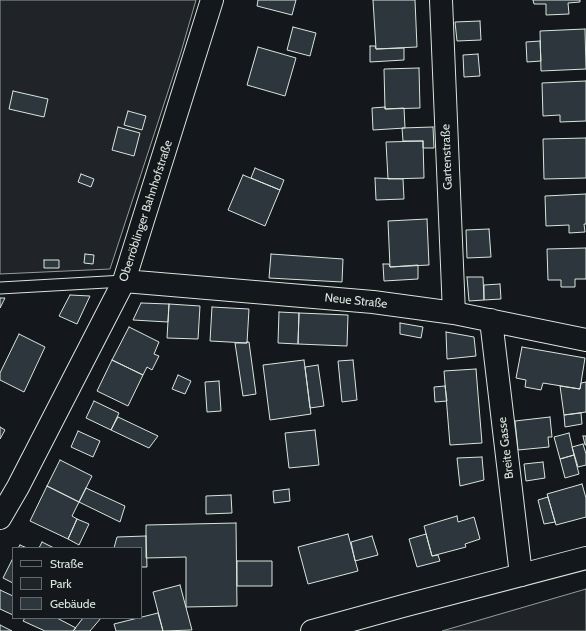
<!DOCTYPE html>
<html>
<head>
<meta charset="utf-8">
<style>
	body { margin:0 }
	#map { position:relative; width:586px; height:631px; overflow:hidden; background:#14181c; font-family:Cabin,sans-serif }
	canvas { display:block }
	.legend { position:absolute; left:12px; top:547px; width:130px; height:72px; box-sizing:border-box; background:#14181c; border:1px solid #626a69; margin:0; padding:5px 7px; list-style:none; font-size:12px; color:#d8e6dc }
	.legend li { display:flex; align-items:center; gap:8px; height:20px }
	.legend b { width:20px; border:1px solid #626a69 }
</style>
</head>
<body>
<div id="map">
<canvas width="586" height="631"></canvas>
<ul class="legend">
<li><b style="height:5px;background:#14181c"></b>Straße</li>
<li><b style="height:11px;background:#202428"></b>Park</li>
<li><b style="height:11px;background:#2c363c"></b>Gebäude</li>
</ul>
</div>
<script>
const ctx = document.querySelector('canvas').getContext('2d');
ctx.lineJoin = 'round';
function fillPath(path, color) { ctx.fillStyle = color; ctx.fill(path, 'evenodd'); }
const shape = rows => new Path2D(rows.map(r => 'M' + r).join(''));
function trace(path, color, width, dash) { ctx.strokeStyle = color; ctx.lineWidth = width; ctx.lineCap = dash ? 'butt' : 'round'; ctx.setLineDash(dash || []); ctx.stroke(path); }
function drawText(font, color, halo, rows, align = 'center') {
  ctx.font = font + ' Cabin,sans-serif'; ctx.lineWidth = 3; ctx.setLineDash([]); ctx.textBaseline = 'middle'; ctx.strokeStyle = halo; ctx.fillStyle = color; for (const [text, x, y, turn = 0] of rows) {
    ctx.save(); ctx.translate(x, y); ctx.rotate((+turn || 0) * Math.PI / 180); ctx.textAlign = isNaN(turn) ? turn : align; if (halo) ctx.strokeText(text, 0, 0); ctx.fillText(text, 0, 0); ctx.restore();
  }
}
const green = shape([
	[0,0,196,0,181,52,110,269,0,274,0,0],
	[586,589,586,631,442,631,586,589]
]);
fillPath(green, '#202428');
trace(green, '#939e99', 1);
const building = shape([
	[258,0,296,0,292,15,257,6,258,0],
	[373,0,415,0,417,47,376,49,373,0],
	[533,0,580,0,580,2,568,3,569,14,546,15,546,4,534,4,533,0],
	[480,21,481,40,457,41,455,22,480,21],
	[293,27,316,33,310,56,287,50,293,27],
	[585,29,586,69,541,71,540,31,585,29],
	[540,41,541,61,527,62,526,42,540,41],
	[370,46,375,46,376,49,404,48,404,60,370,62,370,46],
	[258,47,296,58,285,96,247,85,258,47],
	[478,54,480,76,464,77,463,55,478,54],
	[419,68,420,108,385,109,384,69,419,68],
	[586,81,586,121,560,122,560,115,543,116,542,83,586,81],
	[13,91,48,99,44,117,9,109,13,91],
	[385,107,385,109,404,108,405,128,373,130,372,108,385,107],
	[128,111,146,116,142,130,124,125,128,111],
	[118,127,140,133,134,156,112,150,118,127],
	[433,127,434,148,423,148,423,141,403,141,402,128,433,127],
	[586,138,586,178,544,179,543,139,586,138],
	[423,141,424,178,388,179,386,142,423,141],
	[255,168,284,180,280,190,251,178,255,168],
	[81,174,94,179,91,187,78,182,81,174],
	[243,175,280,190,265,226,228,210,243,175],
	[375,178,403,179,404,199,376,200,375,178],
	[586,194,586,224,584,224,585,232,569,233,569,225,546,226,545,196,586,194],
	[427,219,429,265,390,267,388,221,427,219],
	[489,229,491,257,467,258,466,230,489,229],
	[586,248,586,279,575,279,575,287,561,287,561,280,548,280,547,249,586,248],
	[85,254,94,255,93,264,84,263,85,254],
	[271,254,343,259,342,282,269,278,271,254],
	[44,260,59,260,59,268,44,268,44,260],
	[383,264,389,264,390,267,418,265,418,279,384,281,383,264],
	[467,277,483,277,484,300,469,301,467,277],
	[500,284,501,299,484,300,484,285,500,284],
	[70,295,90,296,77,324,59,316,70,295],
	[0,298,5,298,0,308,0,298],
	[141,303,169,304,168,322,133,320,141,303],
	[169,304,200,306,198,339,167,338,169,304],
	[212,307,249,309,247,343,210,341,212,307],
	[279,312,299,313,298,344,278,343,279,312],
	[299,313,348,315,347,346,298,344,299,313],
	[400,323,423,327,421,338,400,334,400,323],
	[129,327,159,342,154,354,159,356,152,370,147,367,143,375,112,360,129,327],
	[446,332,474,337,476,356,447,359,446,332],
	[19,334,45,347,24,392,0,380,0,373,19,334],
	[247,342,249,342,256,394,243,396,235,343,247,343,247,342],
	[522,347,585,358,580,389,543,383,541,390,525,387,526,380,516,378,522,347],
	[112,360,143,375,128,406,97,391,112,360],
	[304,360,311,414,270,420,263,365,304,360],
	[353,360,357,400,342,402,338,361,353,360],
	[318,365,324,406,310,408,305,367,318,365],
	[476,369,482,443,450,445,444,371,476,369],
	[178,375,191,381,185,394,172,389,178,375],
	[219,381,221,411,207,412,205,382,219,381],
	[586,382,586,412,564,415,560,386,580,389,581,383,586,382],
	[445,386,447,401,435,402,434,387,445,386],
	[94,401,119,413,111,430,86,418,94,401],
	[581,413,582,424,565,427,564,415,581,413],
	[118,417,158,436,149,448,111,430,118,417],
	[550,417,552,437,548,437,549,447,518,450,515,421,550,417],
	[0,427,5,430,0,439,0,427],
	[315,430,319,465,289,468,285,433,315,430],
	[78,431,100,441,93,457,71,447,78,431],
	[569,433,574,455,560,459,554,437,569,433],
	[583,436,586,436,586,445,585,445,583,436],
	[583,444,586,454,586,465,578,467,572,447,583,444],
	[574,455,579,474,565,478,560,459,574,455],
	[482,457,484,480,460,486,457,458,482,457],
	[60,460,92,476,79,502,47,486,60,460],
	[543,462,545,478,526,481,524,464,543,462],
	[582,484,586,498,586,517,556,525,547,494,582,484],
	[47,486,79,502,72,516,77,519,68,539,30,521,47,486],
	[86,488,125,506,120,522,79,502,86,488],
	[289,489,290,501,274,503,273,491,289,489],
	[231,495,232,513,206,514,206,496,231,495],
	[548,497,555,522,544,524,538,500,548,497],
	[457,516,458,522,474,517,480,539,465,544,466,547,432,556,424,526,457,516],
	[77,519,89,524,79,545,68,539,77,519],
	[236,523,237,606,186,607,186,557,146,558,146,525,236,523],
	[348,534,358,571,308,584,298,547,348,534],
	[426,534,432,556,438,555,440,561,417,567,409,539,426,534],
	[146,536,147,567,141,567,141,548,114,548,117,537,146,536],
	[372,536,378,555,355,561,351,542,372,536],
	[42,542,54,548,39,548,42,542],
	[20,545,27,548,18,548,20,545],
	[13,558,13,583,3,578,13,558],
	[237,561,272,561,272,586,237,586,237,561],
	[180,585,192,630,163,631,153,592,180,585],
	[0,590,13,596,13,615,0,609,0,590],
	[158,613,163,631,116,631,114,624,158,613],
	[25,618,57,618,76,628,73,631,45,631,23,621,25,618],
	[83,618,101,618,90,631,73,631,83,618],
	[0,625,12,631,0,631,0,625]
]);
fillPath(building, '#2c363c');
trace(building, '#d8e6dc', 1);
const service = shape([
	[0,288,124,281]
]);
const minor = shape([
	[441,0,454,313],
	[124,281,373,302,454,313,586,340],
	[491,320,521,575],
	[0,518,18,487,124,281,212,0]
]);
const secondary = shape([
	[312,631,403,606,586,558]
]);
trace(service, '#d8e6dc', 13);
trace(minor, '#d8e6dc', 24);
trace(secondary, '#d8e6dc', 24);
trace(service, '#14181c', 11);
trace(minor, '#14181c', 22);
trace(secondary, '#14181c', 22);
drawText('12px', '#d8e6dc', '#14181c', [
	["Gartenstraße",447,157,-92],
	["Oberröblinger Bahnhofstraße",146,211,-72],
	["Neue Straße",356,301,6],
	["Breite Gasse",506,448,-97]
]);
</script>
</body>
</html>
